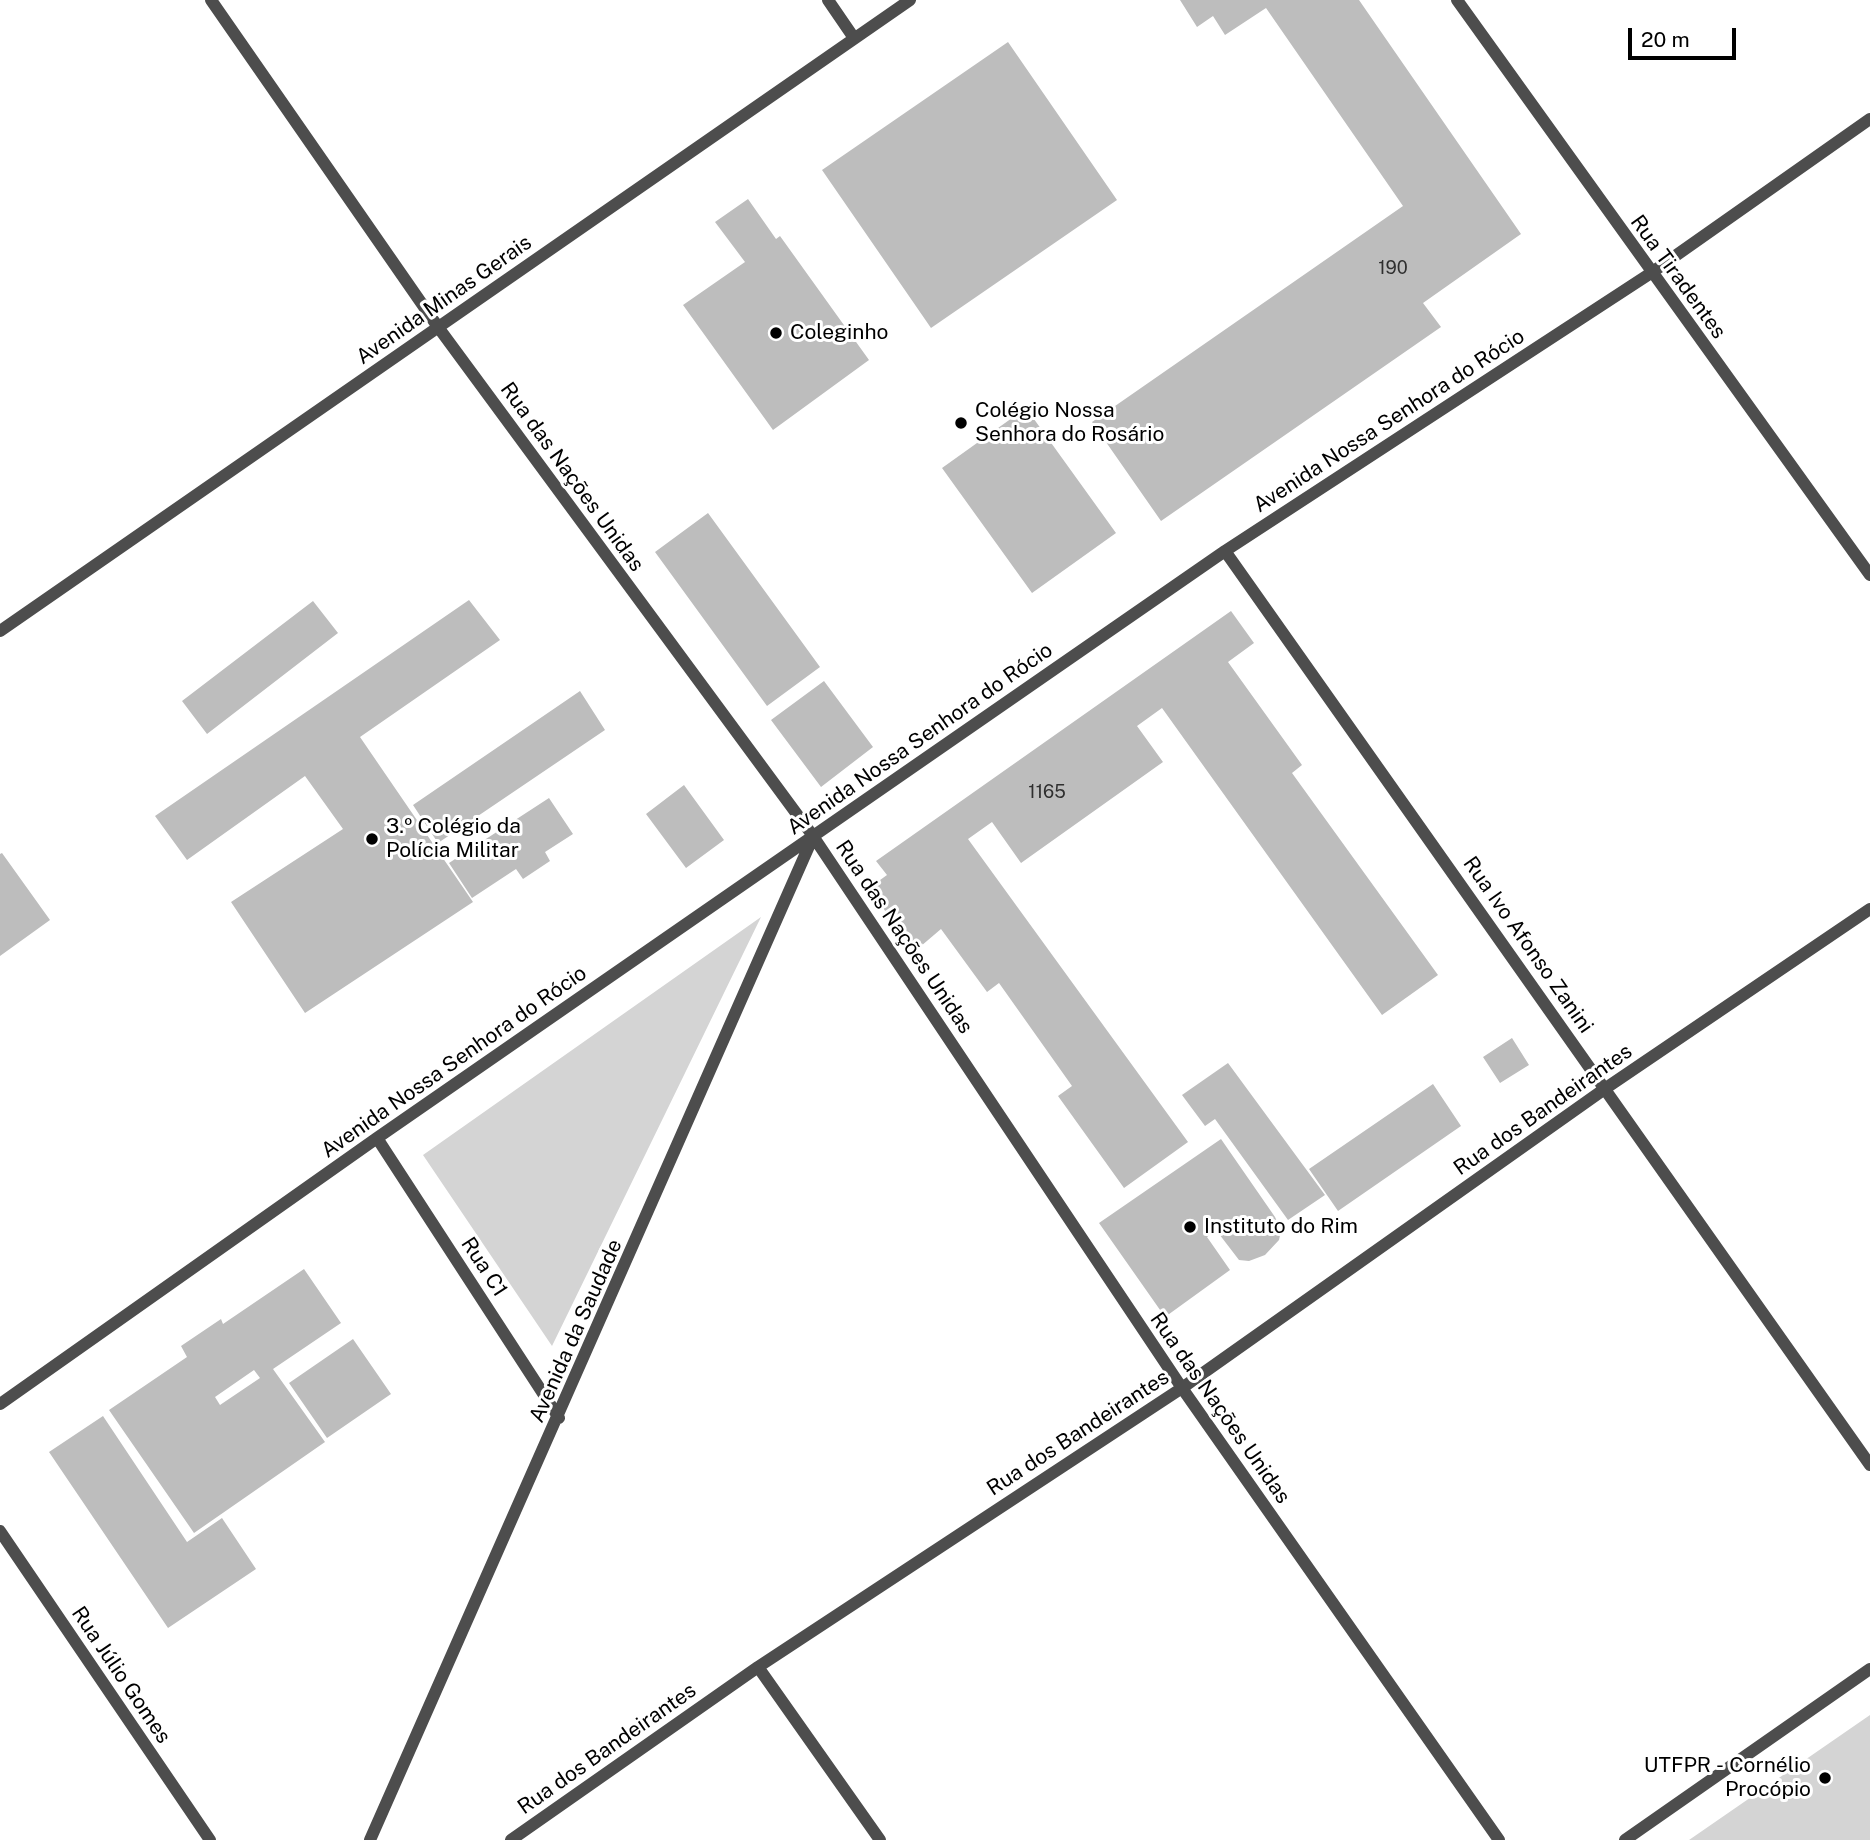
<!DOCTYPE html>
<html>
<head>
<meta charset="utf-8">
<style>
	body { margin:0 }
	#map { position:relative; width:1870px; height:1840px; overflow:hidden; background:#fff; font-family:"Public Sans",sans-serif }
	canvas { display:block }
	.scale { position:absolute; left:1628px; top:28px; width:108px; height:32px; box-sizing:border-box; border:4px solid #000; border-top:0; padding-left:9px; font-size:21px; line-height:24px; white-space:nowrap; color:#000; -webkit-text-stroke:5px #fff; paint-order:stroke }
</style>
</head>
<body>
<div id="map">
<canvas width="1870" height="1840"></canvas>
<div class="scale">20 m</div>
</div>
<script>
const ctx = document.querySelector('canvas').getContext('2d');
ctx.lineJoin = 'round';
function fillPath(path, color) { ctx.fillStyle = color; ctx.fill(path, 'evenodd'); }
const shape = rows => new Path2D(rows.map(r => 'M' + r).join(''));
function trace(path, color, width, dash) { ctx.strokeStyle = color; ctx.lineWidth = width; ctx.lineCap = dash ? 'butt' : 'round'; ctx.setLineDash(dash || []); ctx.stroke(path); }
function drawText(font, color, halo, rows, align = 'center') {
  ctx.font = font + ' "Public Sans",sans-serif'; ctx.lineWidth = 6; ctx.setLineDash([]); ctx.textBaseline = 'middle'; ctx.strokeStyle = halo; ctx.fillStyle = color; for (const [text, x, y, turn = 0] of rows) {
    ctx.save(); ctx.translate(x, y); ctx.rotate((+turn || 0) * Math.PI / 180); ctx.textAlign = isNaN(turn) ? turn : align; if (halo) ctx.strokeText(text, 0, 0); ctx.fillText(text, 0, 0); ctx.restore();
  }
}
fillPath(shape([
	[761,917,552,1346,423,1155],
	[1870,1715,1870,1840,1689,1840]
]), '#d4d4d4');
fillPath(shape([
	[1180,0,1359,0,1521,234,1423,303,1441,327,1161,521,1092,422,1403,206,1266,8,1225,35,1213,16,1197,27],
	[1008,42,1117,200,931,328,822,170],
	[748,199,776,239,780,236,869,360,773,430,683,305,745,262,715,222],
	[1026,408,1116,533,1032,593,942,468],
	[708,513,820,667,767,706,655,552],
	[469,600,500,640,360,737,473,902,305,1013,231,902,343,829,305,776,187,860,155,816],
	[313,601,338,633,207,734,182,701],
	[1231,611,1254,643,1228,662,1302,765,1292,773,1438,975,1382,1015,1162,708,1137,726,1163,762,1021,863,992,822,968,839,1188,1142,1124,1188,1058,1096,1072,1086,999,983,987,992,941,929,914,952,869,888,887,875,876,861],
	[824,681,873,747,821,787,771,720],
	[580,691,605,730,438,843,413,805],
	[684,785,724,840,686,868,646,814],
	[549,798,573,834,545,852,550,861,523,879,516,869,472,898,449,863],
	[2,853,50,920,0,956,0,854],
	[1512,1038,1529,1065,1500,1083,1483,1057],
	[1228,1063,1325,1195,1288,1220,1215,1119,1205,1126,1182,1095],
	[1433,1084,1461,1126,1338,1211,1309,1169],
	[1221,1139,1275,1217,1281,1230,1279,1240,1265,1255,1249,1261,1239,1260,1216,1230,1207,1237,1230,1270,1165,1317,1099,1223],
	[304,1269,341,1323,273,1369,325,1442,194,1533,109,1410,187,1357,181,1346,221,1319,223,1324],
	[254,1370,260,1378,220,1405,215,1397],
	[353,1339,391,1394,327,1438,289,1383],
	[103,1416,187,1542,222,1518,256,1569,168,1628,49,1452]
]), '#bdbdbd');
trace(shape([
	[211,0,438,327,813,836,1182,1388,1499,1840],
	[828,0,854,38],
	[1457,0,1870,575],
	[1225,551,1870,1465],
	[0,631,910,0],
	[377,1138,559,1418],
	[0,1404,377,1138,1225,551,1651,273,1870,119],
	[0,1531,210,1840],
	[758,1667,880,1840],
	[370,1840,813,837],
	[511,1840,758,1667,1182,1388,1606,1088,1870,909],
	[1625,1840,1870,1669]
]), '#4d4d4d', 12);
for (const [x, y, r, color] of [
	[776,333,7,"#000"],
	[961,423,7,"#000"],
	[372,839,7,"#000"],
	[1190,1227,7,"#000"],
	[1825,1778,7,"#000"]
]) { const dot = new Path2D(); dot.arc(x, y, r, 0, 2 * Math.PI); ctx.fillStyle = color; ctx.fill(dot); trace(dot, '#fff', 2.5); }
drawText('18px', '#2f2f2f', null, [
	["190",1393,268],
	["1165",1047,792]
]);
drawText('21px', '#000', '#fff', [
	["Rua Tiradentes",1678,277,54],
	["Avenida Minas Gerais",444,300,-35],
	["Avenida Nossa Senhora do Rócio",1389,421,-33],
	["Rua das Nações Unidas",572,477,54],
	["Avenida Nossa Senhora do Rócio",920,739,-35],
	["Rua das Nações Unidas",904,937,56],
	["Rua Ivo Afonso Zanini",1528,945,55],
	["Avenida Nossa Senhora do Rócio",454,1062,-35],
	["Rua dos Bandeirantes",1543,1110,-35],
	["Rua C1",484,1267,57],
	["Avenida da Saudade",576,1331,-66],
	["Rua das Nações Unidas",1220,1408,55],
	["Rua dos Bandeirantes",1078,1433,-33],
	["Rua Júlio Gomes",121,1675,56],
	["Rua dos Bandeirantes",607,1749,-35]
]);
drawText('21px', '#000', '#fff', [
	["Coleginho",790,333],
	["Colégio Nossa",975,411],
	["Senhora do Rosário",975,435],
	["3.º Colégio da",386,827],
	["Polícia Militar",386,851],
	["Instituto do Rim",1204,1227],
	["UTFPR - Cornélio",1811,1766,"right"],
	["Procópio",1811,1790,"right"]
], 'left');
</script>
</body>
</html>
